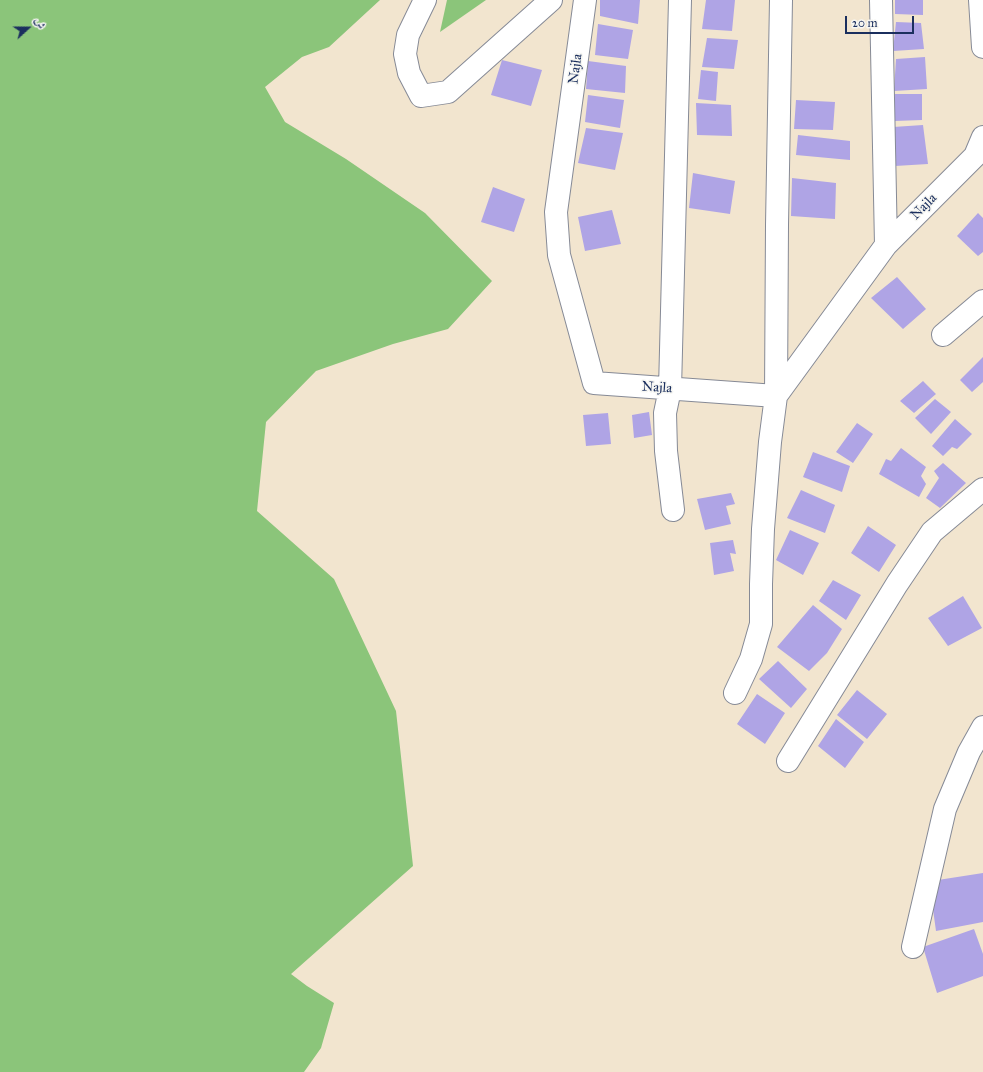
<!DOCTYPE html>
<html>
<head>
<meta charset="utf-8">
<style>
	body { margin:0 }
	#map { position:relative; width:983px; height:1072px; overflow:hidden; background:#f2e5cf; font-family:"IM FELL Great Primer",Amiri,serif }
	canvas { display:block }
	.north { position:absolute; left:8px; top:8px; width:40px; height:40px; -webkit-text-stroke:3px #f6f6f2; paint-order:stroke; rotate:69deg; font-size:11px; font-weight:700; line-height:16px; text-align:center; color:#1b2f5e }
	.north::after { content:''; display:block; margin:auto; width:14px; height:18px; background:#1b2f5e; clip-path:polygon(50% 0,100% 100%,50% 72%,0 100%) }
	.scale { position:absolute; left:845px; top:16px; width:69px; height:18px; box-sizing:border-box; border:2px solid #1b2f5e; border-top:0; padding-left:5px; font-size:12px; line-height:14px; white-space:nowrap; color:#1b2f5e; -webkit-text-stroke:3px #f6f6f2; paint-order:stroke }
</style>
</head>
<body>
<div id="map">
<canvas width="983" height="1072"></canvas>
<div class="north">ش</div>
<div class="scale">20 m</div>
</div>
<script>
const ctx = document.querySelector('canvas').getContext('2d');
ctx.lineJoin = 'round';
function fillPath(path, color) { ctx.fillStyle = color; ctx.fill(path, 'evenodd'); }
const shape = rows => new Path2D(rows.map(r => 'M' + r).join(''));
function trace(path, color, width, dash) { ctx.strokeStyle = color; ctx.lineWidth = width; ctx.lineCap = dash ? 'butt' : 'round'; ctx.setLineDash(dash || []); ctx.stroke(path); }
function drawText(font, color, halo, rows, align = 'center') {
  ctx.font = font + ' "IM FELL Great Primer",serif'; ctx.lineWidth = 3; ctx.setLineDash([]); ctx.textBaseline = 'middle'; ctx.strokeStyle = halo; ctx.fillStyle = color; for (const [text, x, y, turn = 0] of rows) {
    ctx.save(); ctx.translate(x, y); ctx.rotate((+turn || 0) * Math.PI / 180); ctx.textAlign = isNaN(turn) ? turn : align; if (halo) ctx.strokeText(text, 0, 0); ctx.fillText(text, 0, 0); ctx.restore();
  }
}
fillPath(shape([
	[0,0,380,0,329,47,302,57,265,87,285,122,346,159,425,213,492,281,448,329,393,344,316,371,266,422,257,511,334,579,396,711,413,866,291,974,307,986,334,1003,321,1048,304,1072,0,1072],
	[447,0,486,0,440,32]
]), '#8bc57a');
fillPath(shape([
	[600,0,640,0,638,24,600,16],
	[706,0,735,0,732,31,702,29],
	[895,0,923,0,923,15,895,14],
	[896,22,921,23,924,49,893,51],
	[598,24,633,30,628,59,595,55],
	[707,38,738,40,734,69,702,67],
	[925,57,927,89,894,91,896,59],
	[502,60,542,70,531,106,491,95],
	[588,61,626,66,625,93,586,89],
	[701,70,718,72,716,101,698,99],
	[895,94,922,94,922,120,895,121],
	[588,95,624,100,620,128,585,122],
	[796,100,835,102,833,130,794,129],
	[696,103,731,105,732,136,697,135],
	[923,125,928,164,895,166,893,127],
	[586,128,623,133,615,170,578,163],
	[798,135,850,141,850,160,796,155],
	[693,173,735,181,730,214,689,208],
	[792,178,836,183,835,219,791,216],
	[493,187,525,199,514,232,481,222],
	[612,210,621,244,585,251,578,217],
	[978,213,983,218,983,252,978,256,957,236],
	[897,277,926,309,903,329,871,298],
	[983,357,983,382,972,392,960,380],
	[923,381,936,394,914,413,900,401],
	[935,399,951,412,931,434,915,418],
	[649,412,652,435,634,438,632,415],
	[608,413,611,444,586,446,583,415],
	[955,419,972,434,957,449,952,447,943,456,932,446],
	[857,423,873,434,853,463,836,452],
	[901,448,926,467,921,476,926,484,919,497,879,474,886,459,891,461],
	[813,452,850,466,842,492,803,477],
	[943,463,966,483,940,508,926,498,939,478,934,471],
	[801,490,835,505,825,533,787,518],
	[731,493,735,504,726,506,731,524,705,530,697,499],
	[868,526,896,545,879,572,851,553],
	[790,530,819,543,803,575,776,560],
	[733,540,736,554,730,553,734,571,714,575,710,543],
	[833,580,861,595,846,620,819,601],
	[963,596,982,628,948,646,928,618],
	[813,605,842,629,827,653,809,671,777,647],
	[778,661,807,689,791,708,759,679],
	[857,690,887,714,867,739,837,715],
	[757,694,785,713,765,744,737,724],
	[836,719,864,742,845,768,818,746],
	[983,873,983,922,936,931,931,895,937,893,938,880],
	[974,929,983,954,983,976,937,993,923,947]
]), '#afa4e5');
const street = shape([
	[425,0,408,35,405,54,409,73,421,96,448,92,551,0],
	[585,0,556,212,559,255,594,383,776,396,886,245,975,156,983,137],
	[881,0,886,245],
	[980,0,983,47],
	[943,335,983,301],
	[673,510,666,451,665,413,670,389,680,0],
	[735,693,751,659,761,624,761,584,763,529,770,442,776,396,777,225,781,0],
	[788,761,897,584,932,532,983,489],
	[913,947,945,809,969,752,983,727]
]);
trace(street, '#868a96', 24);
trace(street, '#fff', 22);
drawText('14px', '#1b2f5e', '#f6f6f2', [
	["Najla",576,69,-82],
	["Najla",924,207,-45],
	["Najla",657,388,4]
]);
</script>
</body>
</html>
